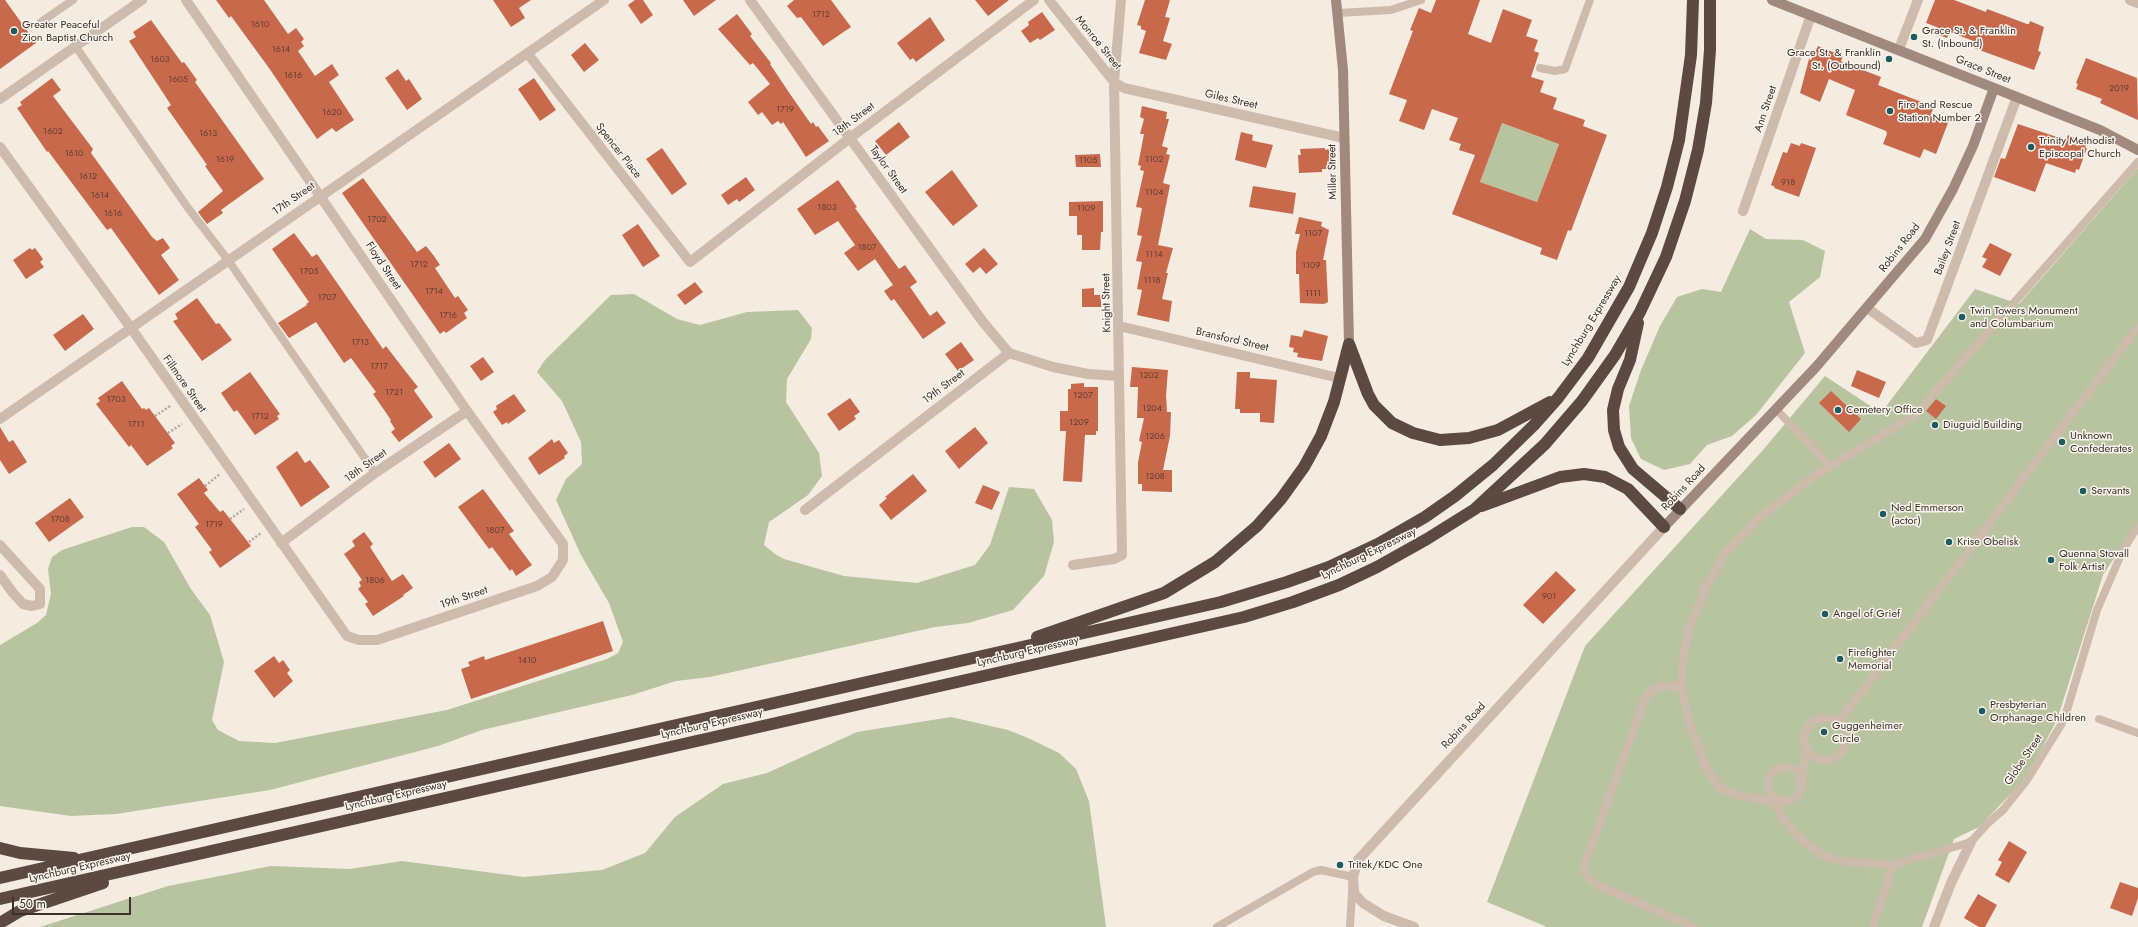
<!DOCTYPE html>
<html>
<head>
<meta charset="utf-8">
<style>
	body { margin:0 }
	#map { position:relative; width:2138px; height:927px; overflow:hidden; background:#f4ebe1; font-family:Jost,sans-serif }
	canvas { display:block }
	.scale { position:absolute; left:12px; top:897px; width:119px; height:18px; box-sizing:border-box; border:2px solid #3b302b; border-top:0; padding-left:5px; font-size:12px; line-height:14px; white-space:nowrap; color:#3b302b; -webkit-text-stroke:3px #fbf5ee; paint-order:stroke }
</style>
</head>
<body>
<div id="map">
<canvas width="2138" height="927"></canvas>
<div class="scale">50 m</div>
</div>
<script>
const ctx = document.querySelector('canvas').getContext('2d');
ctx.lineJoin = 'round';
function fillPath(path, color) { ctx.fillStyle = color; ctx.fill(path, 'evenodd'); }
const shape = rows => new Path2D(rows.map(r => 'M' + r).join(''));
function trace(path, color, width, dash) { ctx.strokeStyle = color; ctx.lineWidth = width; ctx.lineCap = dash ? 'butt' : 'round'; ctx.setLineDash(dash || []); ctx.stroke(path); }
function drawText(font, color, halo, rows, align = 'center') {
  ctx.font = font + ' Jost,sans-serif'; ctx.lineWidth = 3; ctx.setLineDash([]); ctx.textBaseline = 'middle'; ctx.strokeStyle = halo; ctx.fillStyle = color; for (const [text, x, y, turn = 0] of rows) {
    ctx.save(); ctx.translate(x, y); ctx.rotate((+turn || 0) * Math.PI / 180); ctx.textAlign = isNaN(turn) ? turn : align; if (halo) ctx.strokeText(text, 0, 0); ctx.fillText(text, 0, 0); ctx.restore();
  }
}
fillPath(shape([
	[1502,123,1545,139,1563,133,1537,202,1480,182],
	[2138,168,2138,522,2103,575,2057,720,2026,778,1979,827,1954,839,1922,927,1547,927,1487,902,1585,646,1763,450,1825,376,1881,413,1975,289,2019,304],
	[1750,229,1766,239,1803,240,1825,251,1820,277,1789,302,1805,353,1756,415,1732,436,1707,445,1690,464,1664,470,1641,459,1631,438,1629,406,1641,370,1660,326,1677,297,1702,289,1721,292],
	[634,294,677,319,700,325,747,312,798,310,812,328,811,339,787,379,786,402,819,453,822,476,808,495,769,522,764,545,775,554,784,559,844,576,917,583,975,565,990,545,1009,487,1034,489,1052,520,1054,542,1044,576,1013,610,968,623,935,627,710,677,676,681,632,695,482,730,438,746,270,790,116,814,71,816,0,806,0,645,37,623,46,615,51,594,48,569,52,557,62,550,132,527,144,527,164,542,191,589,210,615,224,662,212,720,218,730,239,741,275,743,447,710,607,659,618,653,623,642,609,603,581,555,556,500,566,479,582,464,581,442,562,401,537,372,545,360,611,295],
	[951,717,1008,730,1028,738,1059,753,1076,769,1089,801,1106,927,40,927,168,886,271,866,350,869,402,861,524,877,602,870,645,853,675,817,723,784,767,773,857,732]
]), '#b8c4a0');
fillPath(shape([
	[0,0,5,0,36,43,0,69],
	[216,0,264,0,288,34,296,28,304,39,301,42,304,46,298,51,315,76,332,64,339,75,329,82,354,120,336,132,332,128,317,139,269,68,231,16,229,18],
	[493,0,531,0,519,8,525,18,511,27],
	[635,0,643,0,653,15,641,24,628,5],
	[683,0,716,0,694,16],
	[794,0,831,0,851,27,823,46,801,17,797,18,787,6],
	[975,0,1009,0,988,16],
	[1145,0,1170,0,1165,17,1170,18,1163,41,1172,44,1166,60,1139,53,1146,31,1141,29,1141,26,1137,25],
	[1436,0,1480,0,1468,34,1491,43,1503,9,1532,20,1526,36,1538,40,1534,51,1539,53,1531,77,1544,81,1540,92,1557,98,1553,109,1585,120,1583,126,1607,135,1571,231,1568,230,1557,260,1540,254,1542,248,1452,214,1475,155,1459,150,1461,144,1449,140,1458,118,1432,109,1424,130,1399,121,1407,100,1389,94,1413,31,1410,30,1419,8,1431,13],
	[1502,123,1559,144,1537,202,1480,182],
	[1935,0,1954,0,1986,12,1987,9,2027,24,2029,24,2030,21,2044,27,2038,51,2041,52,2034,70,1974,48,1976,42,1950,32,1947,38,1934,33,1937,27,1926,23],
	[1042,12,1055,30,1040,40,1038,38,1030,43,1021,31,1029,25,1028,22],
	[737,14,752,34,750,36,771,63,770,64,790,94,811,124,813,122,816,127,818,126,829,141,806,157,783,122,781,124,778,121,772,125,762,112,758,115,748,102,770,84,753,63,750,65,718,29],
	[930,17,945,40,916,62,913,58,910,60,897,43],
	[151,20,182,63,184,62,197,80,195,82,264,179,221,210,223,213,207,224,198,212,223,191,205,166,207,165,167,108,171,105,129,41,136,37,133,32],
	[585,43,599,60,584,72,571,55],
	[1818,46,1843,56,1841,61,1842,62,1881,77,1878,85,1934,107,1930,116,1948,123,1936,154,1924,149,1920,158,1883,144,1887,134,1886,131,1846,115,1855,90,1829,79,1820,102,1800,93,1809,59,1811,60],
	[2086,58,2137,78,2138,120,2100,103,2102,99,2076,89,2078,84,2076,83],
	[398,69,406,81,409,79,422,99,407,110,385,78],
	[52,78,61,90,53,96,93,149,91,153,152,237,157,241,163,238,170,248,161,255,179,280,159,295,111,228,107,230,48,151,47,152,17,108,22,105,20,102],
	[534,78,556,110,540,121,518,89],
	[1142,106,1167,112,1166,119,1169,119,1162,146,1168,148,1166,154,1170,155,1163,183,1170,185,1158,245,1173,248,1166,273,1168,273,1162,299,1172,301,1169,322,1137,315,1142,290,1137,289,1142,262,1136,261,1142,236,1137,235,1142,208,1136,207,1144,171,1140,170,1141,166,1138,165,1144,134,1140,134,1144,119,1140,117],
	[899,122,910,137,886,155,875,141],
	[2018,124,2066,140,2068,135,2087,143,2085,148,2087,148,2079,170,2076,169,2075,173,2046,163,2035,192,1994,177,2001,158,2005,159],
	[1241,132,1253,135,1252,140,1254,141,1273,145,1266,168,1235,160],
	[1791,143,1800,146,1801,143,1816,148,1799,197,1774,188,1775,187,1771,185,1783,152,1787,153],
	[662,148,687,184,672,195,646,159],
	[1325,148,1325,150,1329,149,1330,169,1322,169,1322,172,1299,173,1298,155,1301,155,1300,149],
	[1100,154,1101,167,1076,167,1075,155],
	[952,170,978,206,953,226,925,192],
	[746,177,755,190,739,202,737,199,728,205,721,195],
	[363,178,417,252,426,246,434,256,440,265,435,268,455,298,458,296,468,310,464,313,467,318,446,333,444,331,440,334,342,193],
	[838,180,857,207,855,208,899,269,905,265,917,282,910,287,930,316,937,311,946,323,923,339,894,299,891,301,884,291,893,285,875,259,858,271,844,253,855,245,838,221,815,235,797,209],
	[1253,186,1296,193,1293,214,1249,207],
	[1103,201,1103,232,1101,232,1100,250,1082,250,1082,235,1077,235,1077,216,1069,216,1069,202],
	[1299,217,1322,222,1321,226,1329,230,1323,260,1326,260,1328,302,1324,304,1300,303,1299,274,1296,274,1296,252,1300,234,1295,234],
	[638,224,660,256,643,267,622,235],
	[294,233,312,257,317,254,383,349,386,346,406,372,418,387,414,390,415,392,433,417,399,442,391,432,395,429,390,421,391,420,373,394,376,392,351,358,344,363,316,322,289,338,278,323,307,305,306,304,309,302,272,249],
	[1990,243,2012,254,2000,276,1982,267,1987,259,1982,257],
	[30,248,32,250,35,248,43,259,40,262,44,267,26,279,13,260],
	[984,248,998,264,986,274,980,267,973,273,965,264],
	[695,282,703,292,685,305,677,295],
	[1094,288,1094,295,1101,295,1101,307,1082,307,1082,289],
	[197,298,216,324,219,323,232,340,202,361,173,321,178,319,175,314],
	[83,314,94,329,65,351,53,335],
	[1304,330,1328,336,1322,361,1297,357,1298,353,1293,352,1294,348,1289,347,1291,335,1302,337],
	[961,342,974,360,958,371,945,354],
	[483,357,494,372,481,381,470,366],
	[1132,367,1168,370,1166,395,1167,412,1171,412,1170,436,1163,470,1172,470,1172,492,1142,491,1142,484,1138,484,1138,462,1142,442,1139,441,1144,418,1137,418,1138,387,1130,387],
	[1857,370,1886,382,1879,398,1851,386],
	[250,372,280,414,277,416,279,419,255,435,237,410,234,412,221,393],
	[1237,372,1250,372,1250,378,1277,380,1274,423,1260,422,1260,413,1240,413,1240,409,1235,409],
	[122,381,142,409,144,408,146,410,149,408,175,443,171,446,173,448,147,466,131,445,129,447,96,404,100,401,98,398],
	[1084,383,1084,387,1098,387,1098,431,1096,431,1096,435,1085,435,1082,482,1063,481,1066,431,1060,431,1060,411,1068,411,1068,389,1071,389,1071,384],
	[1831,391,1861,419,1849,432,1819,403],
	[514,394,526,411,508,424,507,422,502,425,493,412,497,409,496,406],
	[850,398,860,412,854,416,856,419,839,431,827,414],
	[1936,399,1946,406,1936,419,1926,411],
	[0,427,9,442,13,440,27,462,9,474,0,460],
	[975,427,988,443,959,469,945,451],
	[552,439,554,443,559,440,568,453,564,456,565,458,539,475,528,458],
	[449,443,461,459,435,478,423,462],
	[297,451,305,463,310,460,330,487,301,507,276,467],
	[913,474,927,491,891,520,879,505,887,498,885,497],
	[199,478,208,490,204,493,220,512,223,510,251,546,220,568,209,552,212,550,195,527,199,524,177,494],
	[983,485,1000,492,992,510,975,503],
	[483,489,514,531,509,534,532,565,516,576,512,569,510,571,492,547,489,549,458,507],
	[70,498,84,517,49,542,35,523],
	[364,532,373,544,370,547,392,581,403,574,413,588,403,595,404,596,373,616,365,604,368,602,358,589,361,586,359,582,362,580,344,554,355,546,352,541],
	[1556,571,1576,590,1543,624,1523,605],
	[603,621,613,651,471,699,461,669,470,666,468,662,484,656,485,660],
	[274,656,279,663,283,660,290,670,287,673,293,681,274,698,254,671],
	[2009,841,2027,852,2009,883,1995,875,2002,862,1998,860],
	[2120,882,2138,888,2138,898,2132,916,2110,908],
	[1978,894,1997,905,1985,927,1979,927,1964,918]
]), '#c8694b');
trace(shape([
	[155,416,170,406],
	[168,433,182,424],
	[205,486,220,474],
	[230,519,244,509],
	[249,542,261,533]
]), '#b9a596', 2.5, [2, 2]);
trace(shape([
	[1338,13,1391,10,1421,0],
	[41,22,73,0],
	[76,47,188,208,228,260,375,473],
	[1540,68,1555,71,1565,69,1590,0],
	[2138,162,1915,415,1814,476,1758,519,1724,554,1705,589,1688,631,1683,661,1681,686,1689,721,1704,763,1718,787,1737,795,1770,801,1779,808,1781,815,1798,837,1824,856,1844,861,1893,865,1971,842,1987,824,2003,810,2027,780,2061,725,2067,710,2097,610,2123,550,2138,526],
	[1776,409,1830,466],
	[1681,686,1661,686,1652,690,1645,699,1584,866,1587,877,1597,885,1694,927],
	'1804 739a21 21 0 1 1 42 0a21 21 0 1 1-42 0Z',
	[2099,719,2138,733],
	[1838,723,2138,327],
	'1768 784a17 17 0 1 1 34 0a17 17 0 1 1-34 0Z',
	[1802,781,1806,746],
	[1217,927,1313,872,1321,870,1353,877,1350,927],
	[1873,927,1893,865]
]), '#cdbbac', 8);
trace(shape([
	[750,0,983,322,1009,353],
	[1049,0,1114,82,1124,88,1344,138],
	[2130,0,2138,3],
	[1899,49,1918,0],
	[528,54,690,262,850,138,1034,0],
	[0,99,142,0],
	[0,147,131,328,347,636,359,640,377,640,537,586,552,577,563,560,563,544,467,411,186,0],
	[1743,211,1811,15],
	[1867,308,1916,343,1927,340,2017,97],
	[1119,326,1339,378],
	[0,419,604,0],
	[805,510,1009,353,1053,367,1088,374,1119,376],
	[281,543,375,473,467,411],
	[0,545,40,589,40,604,32,606,23,604,13,593,0,575],
	[1073,565,1114,559,1122,555,1114,82,1121,0],
	[1414,927,1384,916,1363,903,1354,893,1353,877,1358,860,1664,527],
	[1934,927,1951,883,1971,842]
]), '#cdbbac', 10);
trace(shape([
	[1336,0,1343,70,1349,344],
	[1772,0,2100,130,2138,150],
	[1664,527,1816,367,1925,239,1953,189,1973,146,1994,88]
]), '#a18a7d', 10);
trace(shape([
	[1638,323,1630,360,1618,389,1613,410,1614,430,1619,447,1633,469,1680,509],
	[1349,344,1368,394,1374,405,1392,423,1413,433,1440,440,1469,438,1498,430,1550,402],
	[1482,506,1560,477,1584,474,1605,477,1628,489,1664,527],
	[1037,637,1164,593,1215,562,1257,526,1281,499,1304,467,1321,436,1334,402,1349,344],
	[0,848,20,853,74,858],
	[0,878,1221,602,1287,582,1329,567,1378,544,1425,517,1455,496,1493,465,1534,425,1558,398,1588,358,1629,287,1652,233,1667,187,1679,140,1691,55,1693,0],
	[0,899,1244,617,1293,602,1339,585,1377,567,1427,539,1475,509,1545,444,1582,401,1615,355,1640,312,1666,257,1685,201,1698,150,1706,103,1710,50,1710,0],
	[0,923,20,911,103,883]
]), '#5c4a42', 12);
for (const [x, y, r, color] of [
	[14,31,4,"#1f5a5e"],
	[1914,37,4,"#1f5a5e"],
	[1889,59,4,"#1f5a5e"],
	[1890,111,4,"#1f5a5e"],
	[2031,147,4,"#1f5a5e"],
	[1962,317,4,"#1f5a5e"],
	[1838,410,4,"#1f5a5e"],
	[1935,425,4,"#1f5a5e"],
	[2062,442,4,"#1f5a5e"],
	[2083,491,4,"#1f5a5e"],
	[1883,514,4,"#1f5a5e"],
	[1949,542,4,"#1f5a5e"],
	[2051,560,4,"#1f5a5e"],
	[1825,614,4,"#1f5a5e"],
	[1840,659,4,"#1f5a5e"],
	[1982,711,4,"#1f5a5e"],
	[1824,732,4,"#1f5a5e"],
	[1340,865,4,"#1f5a5e"]
]) { const dot = new Path2D(); dot.arc(x, y, r, 0, 2 * Math.PI); ctx.fillStyle = color; ctx.fill(dot); trace(dot, '#fbf5ee', 1.5); }
drawText('9px', '#5e3e33', null, [
	["1712",821,15],
	["1610",260,25],
	["1614",281,50],
	["1603",160,60],
	["1616",293,76],
	["1605",178,80],
	["2019",2119,89],
	["1719",785,110],
	["1620",332,113],
	["1602",53,132],
	["1613",208,134],
	["1610",74,154],
	["1619",225,160],
	["1102",1154,160],
	["1105",1088,161],
	["1612",88,177],
	["918",1788,183],
	["1104",1154,193],
	["1614",100,196],
	["1803",827,208],
	["1109",1086,209],
	["1616",113,214],
	["1702",377,220],
	["1107",1313,234],
	["1807",867,248],
	["1114",1154,255],
	["1712",419,265],
	["1109",1311,266],
	["1705",309,272],
	["1118",1152,281],
	["1714",434,292],
	["1111",1313,294],
	["1707",327,298],
	["1716",448,316],
	["1713",360,343],
	["1717",379,367],
	["1202",1149,376],
	["1721",394,393],
	["1207",1083,396],
	["1703",116,400],
	["1204",1152,409],
	["1712",260,417],
	["1209",1079,423],
	["1711",136,425],
	["1206",1155,437],
	["1208",1155,477],
	["1708",60,520],
	["1719",214,525],
	["1807",495,531],
	["1806",375,581],
	["901",1549,597],
	["1410",527,661]
]);
drawText('11px', '#3b302b', '#fbf5ee', [
	["Greater Peaceful",22,25],
	["Zion Baptist Church",22,38],
	["Grace St. & Franklin",1922,31],
	["St. (Inbound)",1922,44],
	["Grace St. & Franklin",1881,53,"right"],
	["St. (Outbound)",1881,66,"right"],
	["Fire and Rescue",1898,105],
	["Station Number 2",1898,118],
	["Trinity Methodist",2039,141],
	["Episcopal Church",2039,154],
	["Twin Towers Monument",1970,311],
	["and Columbarium",1970,324],
	["Cemetery Office",1846,410],
	["Diuguid Building",1943,425],
	["Unknown",2070,436],
	["Confederates",2070,449],
	["Servants",2091,491],
	["Ned Emmerson",1891,508],
	["(actor)",1891,521],
	["Krise Obelisk",1957,542],
	["Quenna Stovall",2059,554],
	["Folk Artist",2059,567],
	["Angel of Grief",1833,614],
	["Firefighter",1848,653],
	["Memorial",1848,666],
	["Presbyterian",1990,705],
	["Orphanage Children",1990,718],
	["Guggenheimer",1832,726],
	["Circle",1832,739],
	["Tritek/KDC One",1348,865]
], 'left');
drawText('11px', '#3b302b', '#fbf5ee', [
	["Monroe Street",1098,43,51],
	["Grace Street",1983,70,22],
	["Giles Street",1231,100,13],
	["Ann Street",1766,109,-71],
	["18th Street",854,120,-37],
	["Spencer Place",618,151,52],
	["Taylor Street",888,170,54],
	["Miller Street",1333,172,-91],
	["17th Street",294,199,-35],
	["Robins Road",1900,248,-52],
	["Bailey Street",1948,248,-70],
	["Floyd Street",383,266,56],
	["Knight Street",1107,303,-91],
	["Lynchburg Expressway",1592,321,-59],
	["Bransford Street",1232,340,13],
	["Fillmore Street",184,384,55],
	["19th Street",944,387,-37],
	["18th Street",366,466,-36],
	["Robins Road",1684,488,-47],
	["Lynchburg Expressway",1369,554,-26],
	["19th Street",464,598,-19],
	["Lynchburg Expressway",1028,652,-13],
	["Lynchburg Expressway",712,724,-13],
	["Robins Road",1464,726,-47],
	["Globe Street",2024,760,-56],
	["Lynchburg Expressway",396,796,-13],
	["Lynchburg Expressway",80,868,-13]
]);
</script>
</body>
</html>
